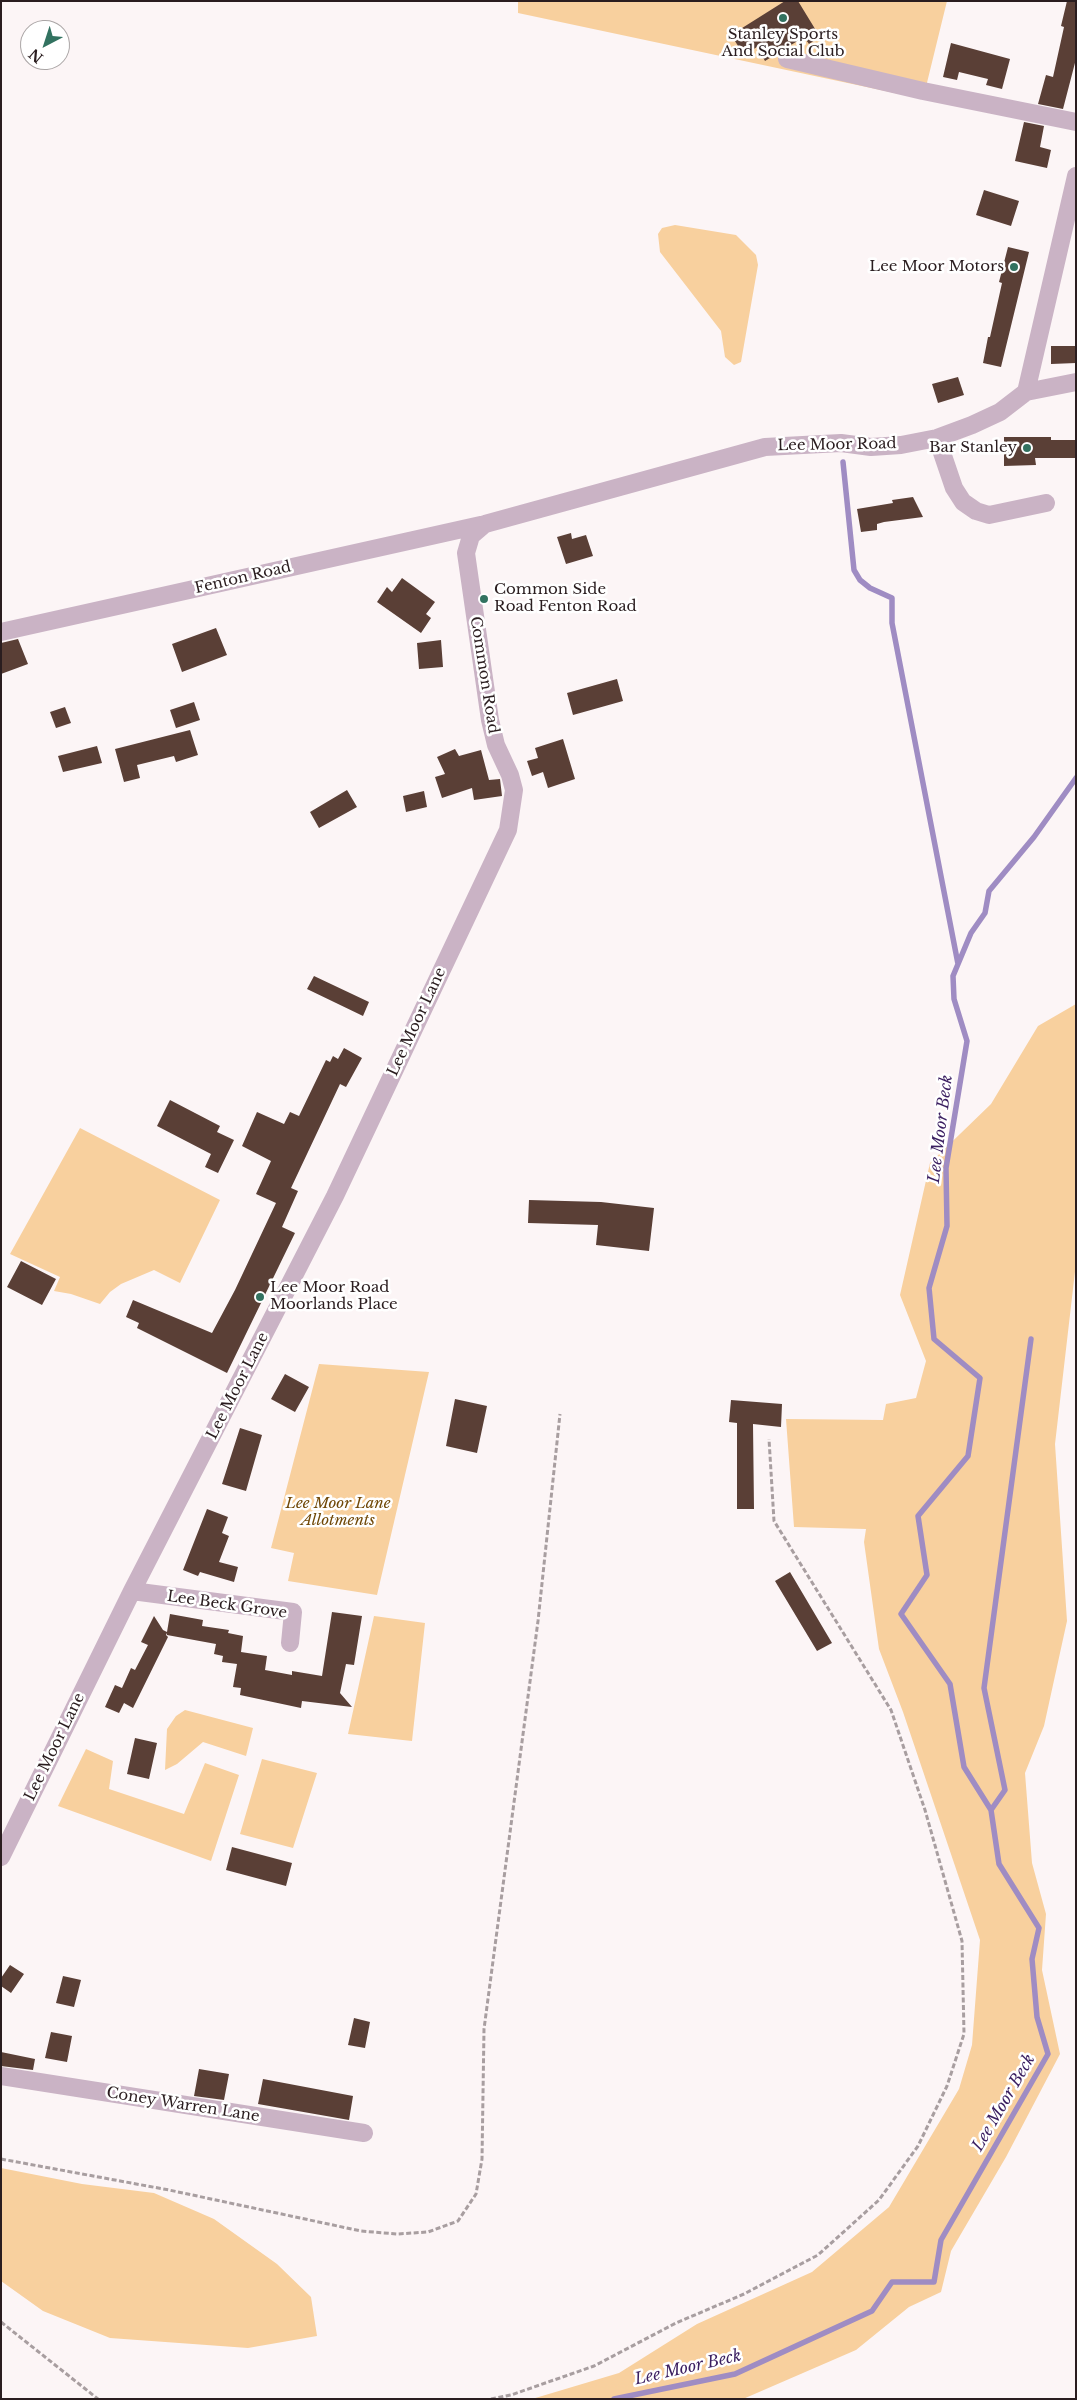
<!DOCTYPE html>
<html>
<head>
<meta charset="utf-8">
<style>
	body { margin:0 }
	#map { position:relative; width:1077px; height:2400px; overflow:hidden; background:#fcf5f6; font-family:"Libre Baskerville",serif }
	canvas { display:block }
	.frame { position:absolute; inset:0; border:2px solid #2a1d1f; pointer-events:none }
	.north { position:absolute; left:20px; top:20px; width:50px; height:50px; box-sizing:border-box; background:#fff; border:1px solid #aaa5a5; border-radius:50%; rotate:220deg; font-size:14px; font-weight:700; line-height:20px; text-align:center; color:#2a1d1f }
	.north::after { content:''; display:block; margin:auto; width:18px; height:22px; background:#327260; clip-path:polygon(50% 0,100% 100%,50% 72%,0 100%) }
</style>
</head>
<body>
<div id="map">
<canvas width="1077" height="2400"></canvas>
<div class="frame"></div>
<div class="north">N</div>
</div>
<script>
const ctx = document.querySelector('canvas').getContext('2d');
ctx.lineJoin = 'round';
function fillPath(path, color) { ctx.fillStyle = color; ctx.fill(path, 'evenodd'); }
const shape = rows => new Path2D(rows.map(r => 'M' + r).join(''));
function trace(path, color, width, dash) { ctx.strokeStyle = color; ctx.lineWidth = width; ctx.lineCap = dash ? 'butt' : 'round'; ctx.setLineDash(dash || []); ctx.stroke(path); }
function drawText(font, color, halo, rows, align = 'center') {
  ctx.font = font + ' "Libre Baskerville",serif'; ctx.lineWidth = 5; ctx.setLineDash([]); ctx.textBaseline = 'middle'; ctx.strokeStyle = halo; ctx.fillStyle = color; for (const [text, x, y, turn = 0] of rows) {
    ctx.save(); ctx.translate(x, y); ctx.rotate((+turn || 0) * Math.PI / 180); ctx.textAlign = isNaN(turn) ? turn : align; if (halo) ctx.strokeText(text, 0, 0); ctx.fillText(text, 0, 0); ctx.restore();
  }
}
fillPath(shape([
	[518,1,947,1,923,99,518,13],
	[675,225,736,235,756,255,758,265,741,362,734,365,725,357,721,331,660,252,658,234,662,228],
	[1076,1004,1076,1263,1055,1444,1067,1621,1044,1726,1025,1773,1032,1863,1046,1914,1042,1970,1060,2054,1006,2157,951,2251,941,2292,909,2307,856,2350,743,2399,532,2399,619,2373,697,2324,812,2272,889,2207,959,2089,972,2045,980,1940,903,1712,879,1649,864,1542,866,1529,794,1527,786,1419,883,1420,886,1404,916,1398,926,1361,900,1295,930,1163,991,1104,1038,1026],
	[80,1128,220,1200,180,1283,154,1270,121,1284,110,1292,100,1304,71,1294,54,1291,60,1277,10,1254],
	[319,1364,429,1372,377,1595,288,1581,294,1553,271,1548],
	[374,1616,425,1623,412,1741,348,1734],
	[185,1710,253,1728,246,1756,203,1742,177,1764,165,1770,167,1729,176,1716],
	[86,1749,113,1761,109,1789,184,1814,205,1763,239,1775,211,1861,58,1806],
	[262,1759,317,1773,293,1848,240,1834],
	[1,2168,82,2184,154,2193,214,2219,277,2264,311,2297,317,2336,248,2348,110,2338,43,2311,1,2281]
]), '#f8d09e');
trace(shape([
	[843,462,854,570,860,580,870,588,892,598,892,623,958,964],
	[991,1810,1005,1790,984,1688,1031,1339],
	[614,2399,735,2374,872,2311,892,2282,934,2282,941,2240,1048,2054,1037,2017,1032,1959,1039,1928,999,1864,991,1810,964,1767,950,1684,901,1614,927,1575,918,1516,968,1456,980,1378,934,1339,929,1288,947,1226,946,1168,967,1041,954,999,953,976,971,933,985,913,989,891,1034,837,1076,778]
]), '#9f8cc3', 5.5);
fillPath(shape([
	[785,1,798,1,820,37,809,44,804,37,765,61,757,47,744,55,731,35],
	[1067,1,1076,1,1076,59,1063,109,1038,104,1046,75,1053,77,1064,27,1061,26],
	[951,43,1010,59,1002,89,986,85,988,79,959,72,957,80,943,77],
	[1024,122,1044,126,1040,147,1051,150,1047,168,1015,161],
	[984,190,1019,201,1011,226,976,215],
	[1008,247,1029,252,1001,367,983,363,988,337,990,337,1002,283,999,282],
	[1051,346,1076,346,1076,363,1051,364],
	[958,377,964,395,938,403,932,384],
	[1004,437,1051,437,1051,440,1076,440,1076,458,1035,458,1036,465,1004,466],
	[913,497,923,517,884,522,877,524,877,530,861,532,857,509,893,503,892,500],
	[571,533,572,539,586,535,593,556,566,564,557,537],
	[402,578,435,602,426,614,431,618,421,633,377,602,387,587,392,592],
	[216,628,227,655,182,672,172,644],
	[18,639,28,664,1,674,1,643],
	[441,640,443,667,419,669,417,643],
	[617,679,623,701,573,715,567,693],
	[194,702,200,720,176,728,170,710],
	[65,707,71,723,56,728,50,712],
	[190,730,198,755,176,762,174,756,137,765,140,778,124,782,115,749],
	[563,739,575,779,548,788,543,772,532,776,527,761,538,758,535,748],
	[97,746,102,763,63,772,58,756],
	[455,749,459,756,481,750,489,780,500,779,502,796,474,800,472,788,442,798,435,777,445,774,437,757],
	[347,790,357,807,319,828,310,812],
	[424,791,427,807,406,812,403,796],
	[314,976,369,1002,363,1016,307,989],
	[344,1048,362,1058,346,1087,340,1084,291,1188,298,1191,282,1227,295,1233,227,1373,137,1328,139,1323,126,1317,133,1300,212,1333,235,1290,276,1203,256,1194,271,1161,242,1146,257,1112,284,1124,290,1112,299,1116,326,1060,330,1062,333,1056,338,1059],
	[170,1100,220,1126,217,1132,234,1140,218,1173,205,1167,211,1154,157,1126],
	[529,1200,601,1202,654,1208,649,1251,596,1245,598,1225,528,1223],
	[21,1261,56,1279,42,1305,7,1287],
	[285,1374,309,1387,295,1412,271,1399],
	[455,1399,487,1406,477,1453,446,1446],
	[731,1400,782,1404,781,1427,753,1424,754,1509,737,1509,737,1423,729,1422],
	[240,1428,262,1435,246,1491,222,1484],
	[207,1509,228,1517,222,1533,229,1536,219,1562,238,1567,234,1582,200,1572,198,1576,183,1570],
	[790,1572,832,1643,817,1651,775,1581],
	[332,1612,362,1616,354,1665,346,1664,340,1693,352,1707,302,1701,301,1708,240,1695,241,1688,233,1687,237,1664,222,1662,223,1656,214,1654,216,1644,167,1635,167,1633,166,1635,168,1637,133,1708,124,1703,119,1713,105,1707,115,1685,122,1688,131,1668,135,1670,148,1645,141,1642,154,1616,163,1630,167,1632,170,1614,203,1620,202,1626,229,1630,228,1633,243,1636,241,1652,267,1656,265,1670,292,1675,292,1671,322,1676],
	[135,1738,157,1743,149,1779,127,1774],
	[232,1847,292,1863,286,1886,226,1870],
	[10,1965,24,1974,11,1993,1,1986,1,1978],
	[63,1976,81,1980,74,2007,56,2003],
	[354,2018,370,2022,365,2048,348,2045],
	[51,2032,72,2036,67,2062,45,2058],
	[1,2052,35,2059,33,2070,1,2066],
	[199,2069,229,2074,224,2100,194,2096],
	[263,2079,353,2096,349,2120,258,2104]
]), '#5a3f36');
trace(shape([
	[1,2159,169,2190,361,2231,397,2234,428,2232,458,2221,476,2194,482,2159,484,2029,538,1621,560,1414],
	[1,2322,98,2399],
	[491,2399,511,2395,594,2366,676,2323,744,2294,818,2255,879,2200,918,2146,947,2086,964,2034,962,1941,925,1810,891,1710,774,1521,769,1439]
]), '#a89ea0', 3, [5, 2.5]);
trace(shape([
	[787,59,923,91,1076,122],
	[1026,392,1076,382],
	[937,438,954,488,963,502,976,511,989,515,1046,503],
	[1,632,485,524,765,447,841,443,871,447,901,445,937,438,972,425,1000,412,1026,392,1076,176],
	[132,1591,293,1612,290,1643],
	[1,1857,132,1591,335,1196,508,830,514,790,510,775,496,745,490,720,466,553,471,536,485,524],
	[1,2076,364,2133]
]), '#cab3c5', 18);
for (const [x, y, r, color] of [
	[783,18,5,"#327260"],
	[1014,267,5,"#327260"],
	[1027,448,5,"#327260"],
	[484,599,5,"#327260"],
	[260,1297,5,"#327260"]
]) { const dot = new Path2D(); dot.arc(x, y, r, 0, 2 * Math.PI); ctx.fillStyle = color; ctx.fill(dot); trace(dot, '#fff', 2); }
drawText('15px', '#2a1d1f', '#fff', [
	["Stanley Sports",783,35,"center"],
	["And Social Club",783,52,"center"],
	["Lee Moor Motors",1004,267],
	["Bar Stanley",1017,448],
	["Common Side",494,590,"left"],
	["Road Fenton Road",494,607,"left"],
	["Lee Moor Road",270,1288,"left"],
	["Moorlands Place",270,1305,"left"]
], 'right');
drawText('15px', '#2a1d1f', '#fff', [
	["Lee Moor Road",837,445,-1],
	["Fenton Road",243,578,-13],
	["Common Road",484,675,81],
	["Lee Moor Lane",417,1022,-65],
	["Lee Moor Lane",238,1386,-63],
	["Lee Beck Grove",227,1605,8],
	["Lee Moor Lane",55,1747,-64],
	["Coney Warren Lane",183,2105,9]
]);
drawText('italic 15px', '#704807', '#fff', [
	["Lee Moor Lane",338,1504],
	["Allotments",338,1521]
]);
drawText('italic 16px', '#3a1e60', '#fff', [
	["Lee Moor Beck",941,1129,-83],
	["Lee Moor Beck",1004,2103,-60],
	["Lee Moor Beck",688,2368,-13]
]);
</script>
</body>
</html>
